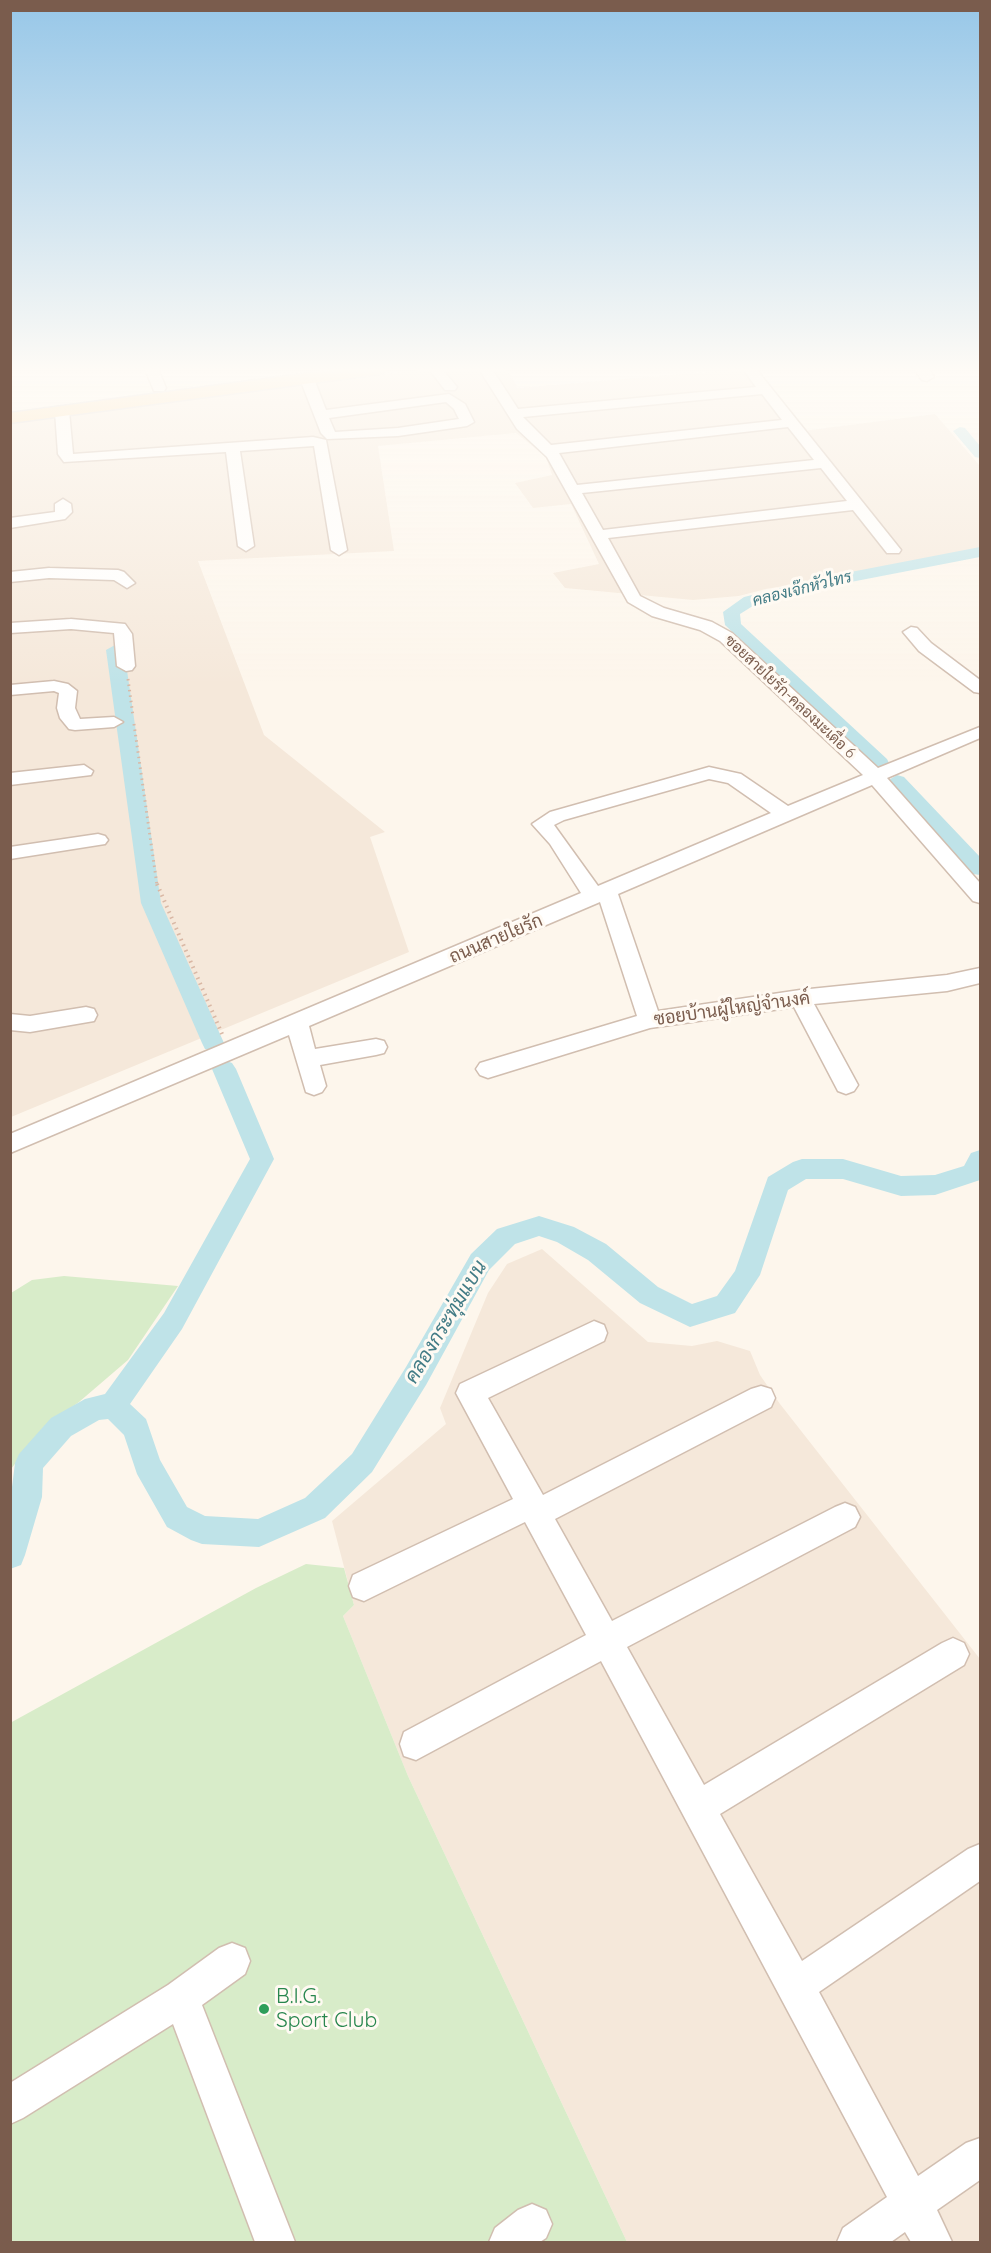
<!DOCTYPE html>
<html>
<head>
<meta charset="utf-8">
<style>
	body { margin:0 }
	#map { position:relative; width:991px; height:2253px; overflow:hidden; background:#fdf6ec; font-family:Quicksand,sans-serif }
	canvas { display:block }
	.frame { position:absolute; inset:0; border:12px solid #7a5c4d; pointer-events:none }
</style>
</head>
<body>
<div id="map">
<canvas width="991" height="2253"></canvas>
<div class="frame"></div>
</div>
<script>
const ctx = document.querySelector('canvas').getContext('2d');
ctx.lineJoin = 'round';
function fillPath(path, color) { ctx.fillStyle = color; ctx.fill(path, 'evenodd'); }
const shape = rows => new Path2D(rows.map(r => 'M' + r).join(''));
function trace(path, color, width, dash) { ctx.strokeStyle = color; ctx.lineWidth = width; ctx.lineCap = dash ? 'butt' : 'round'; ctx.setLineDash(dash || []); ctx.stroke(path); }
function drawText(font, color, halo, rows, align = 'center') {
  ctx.font = font + ' Quicksand,Sarabun,sans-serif'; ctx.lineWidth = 6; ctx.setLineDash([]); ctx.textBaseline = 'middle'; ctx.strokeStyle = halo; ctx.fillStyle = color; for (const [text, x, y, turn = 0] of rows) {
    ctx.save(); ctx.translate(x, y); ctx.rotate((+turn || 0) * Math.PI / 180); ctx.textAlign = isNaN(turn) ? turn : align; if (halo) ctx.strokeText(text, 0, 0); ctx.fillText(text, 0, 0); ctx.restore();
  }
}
fillPath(shape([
	[426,369,506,369,518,388,743,369,803,431,935,414,980,466,980,550,893,568,766,589,739,596,693,600,565,588,553,573,599,564,571,504,533,508,515,483,552,475,546,457,516,433,378,446,394,551,198,561,264,735,385,832,370,837,409,952,11,1117,11,423],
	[542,1249,648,1342,692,1346,717,1341,750,1351,760,1375,780,1404,980,1659,980,2242,627,2242,408,1776,343,1616,354,1605,332,1521,446,1424,440,1408,488,1293,507,1264]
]), '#f5e8da');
fillPath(shape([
	[64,1276,178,1286,128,1360,79,1402,43,1428,11,1469,11,1293,32,1280],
	[306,1564,344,1568,354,1605,343,1616,408,1776,627,2242,11,2242,10,1723,256,1588]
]), '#d8ecc9');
fillPath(shape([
	[960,427,965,428,980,446,980,458,975,457,953,431,960,427],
	[980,547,980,557,825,587,756,604,740,614,741,624,887,759,889,763,887,767,873,767,725,625,723,612,744,597,825,577,980,547],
	[115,645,124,650,161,903,224,1043,221,1049,213,1051,205,1049,202,1043,141,903,106,650,115,645],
	[897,775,904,777,980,857,980,875,973,874,890,785,887,781,897,775],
	[224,1060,232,1063,236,1069,274,1159,182,1329,130,1404,146,1419,160,1460,187,1507,205,1516,258,1519,305,1498,352,1454,406,1367,471,1254,497,1229,539,1216,574,1227,606,1244,658,1287,692,1304,717,1296,735,1271,768,1177,793,1162,802,1159,843,1159,901,1176,935,1175,964,1166,971,1153,980,1150,980,1180,935,1195,901,1196,843,1179,806,1179,788,1190,760,1275,735,1313,690,1327,640,1303,588,1260,557,1242,539,1236,515,1244,489,1270,426,1385,372,1472,325,1518,259,1547,202,1544,191,1540,167,1527,137,1474,124,1435,108,1419,99,1420,71,1436,43,1468,42,1497,25,1555,21,1565,10,1569,10,1503,15,1463,19,1454,51,1418,85,1399,105,1394,164,1313,250,1159,212,1069,216,1063,224,1060]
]), '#bfe3e8');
const minor = shape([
	[145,369,158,369,166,388,164,391,154,391,145,369],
	[429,369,442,369,457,387,455,390,445,390,429,369],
	[479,369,492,369,518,409,756,387,743,369,756,369,901,550,899,553,887,553,853,510,608,538,640,596,664,608,712,622,732,633,878,768,980,727,980,738,887,778,980,883,980,903,973,901,872,785,618,894,658,1011,800,990,947,975,980,968,980,983,947,991,814,1004,858,1085,854,1091,846,1094,838,1091,794,1007,650,1028,488,1078,480,1075,476,1069,480,1063,637,1016,600,902,309,1026,315,1049,376,1039,384,1041,387,1047,384,1053,376,1055,320,1065,326,1086,322,1092,314,1095,306,1092,289,1035,10,1153,10,1134,581,893,550,844,532,824,550,812,709,767,741,774,788,806,863,775,720,641,700,630,652,616,628,602,547,457,517,429,479,369],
	[762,394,782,420,551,445,523,417,762,394],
	[788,427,814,460,577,485,559,453,788,427],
	[821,468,847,501,603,530,582,493,821,468],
	[709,779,728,783,771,813,598,886,554,825,564,820,709,779],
	[914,369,928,369,934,377,927,381,922,380,914,369],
	[307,375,314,379,326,410,449,394,465,404,474,422,467,426,398,436,327,439,321,433,300,379,307,375],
	[446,402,454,409,459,419,398,428,335,432,329,418,446,402],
	[62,407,69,411,73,454,313,437,326,440,347,550,339,555,331,550,314,446,240,451,254,546,246,551,238,546,226,452,64,462,58,454,55,411,62,407],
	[63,499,71,504,72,512,65,519,10,528,10,518,55,512,55,504,63,499],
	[49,568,118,570,124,572,135,583,127,588,114,580,49,578,10,582,10,572,49,568],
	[71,619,125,624,132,634,135,666,132,670,126,671,117,666,114,633,71,629,10,633,10,623,71,619],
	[911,627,917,628,931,643,980,680,980,693,974,692,919,651,903,632,911,627],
	[54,681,68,684,77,691,75,708,80,719,114,717,123,722,114,727,75,730,69,729,60,718,57,708,59,693,54,691,10,695,10,685,54,681],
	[84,765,93,771,91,775,10,785,10,773,84,765],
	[98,834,105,836,108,840,105,844,10,859,10,847,98,834],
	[86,1007,94,1009,97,1015,94,1021,30,1032,10,1030,10,1014,30,1016,86,1007],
	[594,1321,604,1325,607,1333,604,1341,488,1398,543,1495,751,1389,761,1386,771,1389,775,1398,771,1407,555,1519,612,1621,835,1507,845,1503,855,1507,860,1517,855,1527,627,1647,704,1785,942,1643,953,1638,964,1643,969,1654,964,1665,720,1814,802,1961,968,1849,980,1844,980,1881,819,1992,918,2176,966,2143,980,2138,980,2180,937,2210,952,2242,911,2242,905,2232,891,2242,837,2242,843,2228,887,2197,601,1661,416,1760,404,1756,400,1744,404,1732,586,1635,525,1522,364,1601,353,1597,349,1586,353,1575,513,1499,456,1393,460,1384,594,1321],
	[232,1943,245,1948,250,1961,245,1974,202,2005,295,2242,255,2242,173,2024,23,2118,10,2124,10,2083,168,1985,219,1948,232,1943],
	[532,2204,546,2210,552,2224,546,2238,540,2242,489,2242,495,2228,518,2210,532,2204]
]);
const major = shape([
	[339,369,388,369,380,374,10,423,10,413,339,369]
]);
trace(minor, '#d1beb0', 3);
trace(major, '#dad1cd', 3);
trace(shape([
	[128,679,133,716],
	[134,724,157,885]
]), '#d9b8a5', 3, [1.5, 4]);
trace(shape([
	[157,884,222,1034]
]), '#d9b8a5', 4, [1.5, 4.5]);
fillPath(minor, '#fff');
fillPath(major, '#fbd9a5');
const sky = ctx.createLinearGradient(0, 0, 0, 685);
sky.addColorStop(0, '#97c7e8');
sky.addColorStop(0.54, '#fefbf6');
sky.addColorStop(1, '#fefbf600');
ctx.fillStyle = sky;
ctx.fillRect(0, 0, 991, 685);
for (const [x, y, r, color] of [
	[264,2009,6,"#2e9e5b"]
]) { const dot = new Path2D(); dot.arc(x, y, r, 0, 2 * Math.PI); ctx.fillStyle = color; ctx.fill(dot); trace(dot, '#fffaf3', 2); }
drawText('15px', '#7a5c4d', '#fffaf3', [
	["ซอยสายใยรัก-คลองมะเดื่อ 6",790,697,43]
]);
drawText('italic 16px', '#437c86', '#fffaf3', [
	["คลองเจ๊กหัวไทร",802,589,-14]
]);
drawText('18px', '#7a5c4d', '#fffaf3', [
	["ถนนสายใยรัก",496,939,-23],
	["ซอยบ้านผู้ใหญ่จำนงค์",732,1009,-8]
]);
drawText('italic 20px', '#437c86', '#fffaf3', [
	["คลองกระทุ่มแบน",446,1322,-59]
]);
drawText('21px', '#27864d', '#fffaf3', [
	["B.I.G.",276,1997],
	["Sport Club",276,2021]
], 'left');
</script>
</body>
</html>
